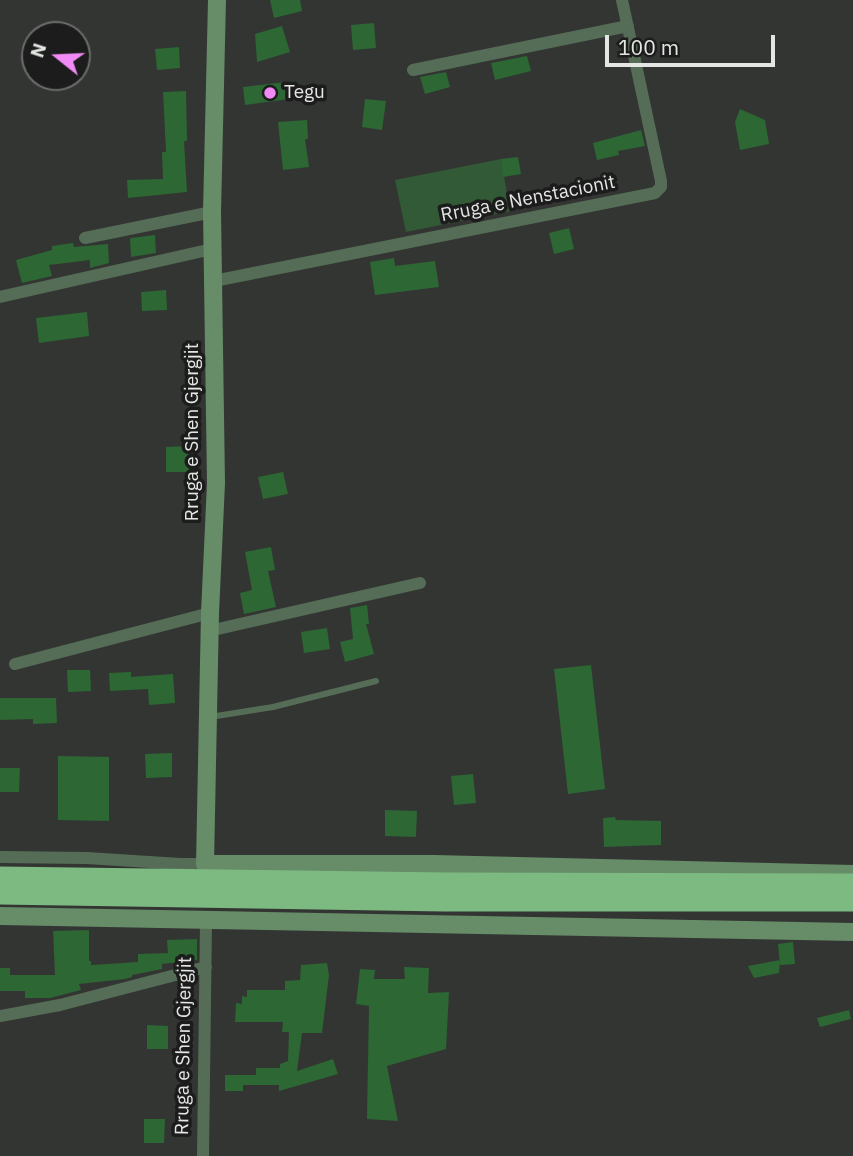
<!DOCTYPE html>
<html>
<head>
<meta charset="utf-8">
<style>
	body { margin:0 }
	#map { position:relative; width:853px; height:1156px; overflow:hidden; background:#333533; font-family:"IBM Plex Sans",sans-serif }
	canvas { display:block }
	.north { position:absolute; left:21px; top:21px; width:70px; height:70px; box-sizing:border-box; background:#1b1c1b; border:2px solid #6b6d6b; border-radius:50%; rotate:288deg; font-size:19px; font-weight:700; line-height:28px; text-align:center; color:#e4e6e4 }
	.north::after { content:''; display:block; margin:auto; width:24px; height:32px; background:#f18af4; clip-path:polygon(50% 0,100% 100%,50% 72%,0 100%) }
	.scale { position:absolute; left:605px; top:35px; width:170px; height:32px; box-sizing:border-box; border:4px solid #e4e6e4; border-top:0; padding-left:9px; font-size:21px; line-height:24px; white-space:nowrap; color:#e4e6e4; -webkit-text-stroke:5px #1b1c1b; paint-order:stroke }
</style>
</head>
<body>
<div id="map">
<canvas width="853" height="1156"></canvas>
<div class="north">N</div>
<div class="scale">100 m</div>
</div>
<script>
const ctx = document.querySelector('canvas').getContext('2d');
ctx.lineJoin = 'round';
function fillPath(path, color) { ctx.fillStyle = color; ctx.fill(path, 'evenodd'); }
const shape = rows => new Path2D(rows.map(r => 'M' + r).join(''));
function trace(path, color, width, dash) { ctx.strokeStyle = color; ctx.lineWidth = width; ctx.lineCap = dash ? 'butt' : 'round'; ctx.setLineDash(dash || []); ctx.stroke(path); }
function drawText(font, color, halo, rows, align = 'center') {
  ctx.font = font + ' "IBM Plex Sans",sans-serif'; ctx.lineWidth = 7; ctx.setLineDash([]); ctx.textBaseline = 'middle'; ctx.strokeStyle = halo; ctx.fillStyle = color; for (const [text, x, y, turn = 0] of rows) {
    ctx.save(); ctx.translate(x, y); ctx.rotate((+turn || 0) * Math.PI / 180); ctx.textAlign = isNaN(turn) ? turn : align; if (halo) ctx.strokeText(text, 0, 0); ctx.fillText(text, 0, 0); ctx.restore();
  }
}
fillPath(shape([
	[501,159,510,211,406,232,395,180]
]), '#325a36');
fillPath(shape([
	[270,0,300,0,302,11,274,18],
	[374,23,376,48,353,50,351,25],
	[282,26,290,52,257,62,255,34],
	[179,47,180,68,157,70,155,49],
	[527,56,531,71,495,80,491,63],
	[446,72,450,87,425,94,420,77],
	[294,81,297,98,245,105,243,87],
	[186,91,187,141,184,141,187,192,128,198,127,180,163,179,162,152,166,152,163,92],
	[365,99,386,101,382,130,362,127],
	[740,109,765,120,769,144,740,150,735,122],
	[307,120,308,139,305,139,309,167,283,170,278,122],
	[641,130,645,146,618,151,619,155,597,160,593,143],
	[518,157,521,174,503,177,501,159],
	[569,228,574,249,554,254,549,233],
	[155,235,156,253,131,257,130,238],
	[73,243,74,247,108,244,109,263,90,268,90,260,49,265,52,276,22,283,16,260,52,250,52,246],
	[394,258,395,266,435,261,439,287,375,295,370,262],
	[166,290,167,310,142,311,141,292],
	[87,312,89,336,39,343,36,318],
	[188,446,189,472,166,472,166,447],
	[283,472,288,494,263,499,258,477],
	[271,547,275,570,268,571,276,607,244,614,240,593,252,590,245,552],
	[367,605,369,624,366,624,374,654,345,662,340,642,353,639,350,608],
	[327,628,330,649,304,653,301,632],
	[591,665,605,789,568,794,554,669],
	[67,670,90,670,91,691,68,692],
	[131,672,131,677,173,674,175,703,149,705,148,689,110,691,109,673],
	[0,698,56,698,57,723,33,724,33,719,0,720],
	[172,753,172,777,146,778,145,754],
	[58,756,109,757,109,821,58,820],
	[0,768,20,768,19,792,0,792],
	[473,774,476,803,454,805,451,776],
	[385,810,417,811,416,837,385,836],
	[615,817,616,820,661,821,661,845,604,847,603,818],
	[89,930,89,961,91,961,91,965,138,962,138,954,168,953,167,940,197,939,197,960,162,964,162,969,132,975,132,977,125,979,79,984,81,990,50,998,25,998,25,991,0,991,0,968,10,968,10,975,55,975,53,931],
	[793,942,795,964,780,965,778,944],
	[780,960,779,973,754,978,748,966],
	[327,963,329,975,322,1033,302,1033,297,1071,333,1059,338,1074,279,1091,279,1085,243,1085,243,1091,225,1091,225,1075,256,1075,256,1068,280,1068,280,1064,288,1061,289,1032,282,1032,283,1022,235,1022,236,1003,242,1004,242,996,247,997,247,990,285,990,285,981,300,980,301,965],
	[404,967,429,968,428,993,449,992,446,1049,387,1066,398,1121,367,1119,369,1006,356,1004,360,969,375,970,374,979,405,979],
	[849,1010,851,1019,820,1027,817,1018],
	[147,1025,168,1026,168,1049,147,1049],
	[144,1119,165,1119,164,1143,144,1143]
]), '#2c6734');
trace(shape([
	[210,717,273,707,376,681]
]), '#556d56', 6);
trace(shape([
	[413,70,628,26],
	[85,238,212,212],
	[214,281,655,193,661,187,661,181,622,0],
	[0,297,212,249],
	[209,631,420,583],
	[15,664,210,613],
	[0,857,87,858,180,864,205,864],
	[0,1016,60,1005,206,967],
	[203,1156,206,922]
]), '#556d56', 12);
trace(shape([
	[217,0,212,212,216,483,210,613,205,864,434,864,853,874],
	[0,916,853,932]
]), '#668c68', 18);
trace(shape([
	[0,877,447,883,853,884],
	[0,894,445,901,853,901]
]), '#7dba82', 21);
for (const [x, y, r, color] of [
	[270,93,7,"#f18af4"]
]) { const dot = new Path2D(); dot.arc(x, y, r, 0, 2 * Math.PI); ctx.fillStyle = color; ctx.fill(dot); trace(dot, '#1b1c1b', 2.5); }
drawText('19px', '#e4e6e4', '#1b1c1b', [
	["Tegu",284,93]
], 'left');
drawText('19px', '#e4e6e4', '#1b1c1b', [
	["Rruga e Nenstacionit",528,199,-11],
	["Rruga e Shen Gjergjit",193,432,-90],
	["Rruga e Shen Gjergjit",184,1046,-89]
]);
</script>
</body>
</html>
